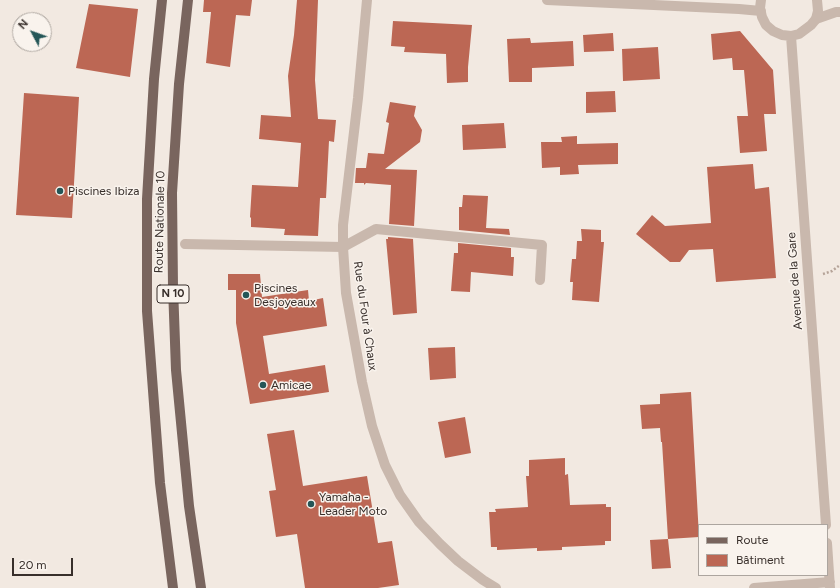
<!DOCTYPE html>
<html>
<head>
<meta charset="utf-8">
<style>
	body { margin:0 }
	#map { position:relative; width:840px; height:588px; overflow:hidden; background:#f2e9e1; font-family:Figtree,sans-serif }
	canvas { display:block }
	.legend { position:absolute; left:698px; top:524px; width:130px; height:52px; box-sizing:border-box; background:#f9f3ed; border:1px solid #aca59f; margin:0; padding:5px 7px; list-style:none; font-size:12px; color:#382f2b }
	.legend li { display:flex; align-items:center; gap:8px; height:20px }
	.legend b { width:20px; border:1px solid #aca59f }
	.north { position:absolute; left:12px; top:12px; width:40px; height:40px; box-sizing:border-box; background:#f9f3ed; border:1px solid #aca59f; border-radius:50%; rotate:311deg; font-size:11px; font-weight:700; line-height:16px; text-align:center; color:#382f2b }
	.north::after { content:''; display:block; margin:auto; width:14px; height:18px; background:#245657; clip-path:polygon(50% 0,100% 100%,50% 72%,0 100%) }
	.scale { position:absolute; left:12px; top:558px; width:61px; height:18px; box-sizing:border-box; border:2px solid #382f2b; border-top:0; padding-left:5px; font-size:12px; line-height:14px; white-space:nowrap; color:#382f2b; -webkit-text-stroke:3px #f9f3ed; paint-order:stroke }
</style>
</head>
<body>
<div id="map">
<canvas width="840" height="588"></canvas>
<ul class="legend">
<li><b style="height:5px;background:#79655e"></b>Route</li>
<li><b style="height:11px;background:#bc6754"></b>Bâtiment</li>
</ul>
<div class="north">N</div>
<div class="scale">20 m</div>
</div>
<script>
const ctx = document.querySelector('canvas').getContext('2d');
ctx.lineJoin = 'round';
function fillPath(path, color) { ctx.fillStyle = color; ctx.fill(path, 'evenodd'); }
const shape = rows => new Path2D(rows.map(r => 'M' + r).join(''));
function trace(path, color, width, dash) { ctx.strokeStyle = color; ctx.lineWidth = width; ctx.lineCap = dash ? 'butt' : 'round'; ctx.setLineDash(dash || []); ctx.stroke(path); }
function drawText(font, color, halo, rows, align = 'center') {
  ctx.font = font + ' Figtree,sans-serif'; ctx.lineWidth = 3; ctx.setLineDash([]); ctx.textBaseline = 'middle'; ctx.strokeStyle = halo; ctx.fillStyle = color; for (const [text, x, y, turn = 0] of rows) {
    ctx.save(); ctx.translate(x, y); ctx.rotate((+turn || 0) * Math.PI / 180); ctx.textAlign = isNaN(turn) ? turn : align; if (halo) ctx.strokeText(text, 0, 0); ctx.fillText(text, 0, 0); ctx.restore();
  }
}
fillPath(shape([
	[204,0,252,0,250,16,236,15,230,67,206,63,211,12,203,12],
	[297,0,318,0,315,80,318,119,336,120,334,142,329,141,326,198,320,198,318,236,284,235,285,229,251,227,251,218,250,217,252,185,298,187,301,143,259,139,261,115,291,117,288,76,294,35],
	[89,4,138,9,130,77,76,68],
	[393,21,472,25,468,67,468,82,447,83,446,54,404,52,405,47,391,46],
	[740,31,773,70,776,114,764,114,767,151,740,153,737,116,748,116,744,70,733,70,732,58,713,60,711,34],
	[613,33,614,51,584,52,583,35],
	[530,38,531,43,573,41,574,66,532,68,532,82,509,82,507,39],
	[658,47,660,79,623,81,622,49],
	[615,91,616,112,586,113,586,92],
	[24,93,79,97,72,218,16,215],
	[390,102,416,106,414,116,422,130,420,142,385,169,417,170,414,226,389,224,391,185,366,183,364,185,364,183,355,183,356,168,368,168,366,168,368,153,384,154,389,123,386,122],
	[504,123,506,148,463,150,462,125],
	[577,136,577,144,618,143,618,164,578,165,579,174,560,175,560,167,542,168,541,142,562,142,561,137],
	[753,164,755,189,769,187,776,278,716,282,713,249,689,250,680,262,670,262,636,234,652,215,665,226,711,223,707,167],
	[463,195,488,196,486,228,509,229,510,235,459,230,459,207,462,207],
	[581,229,601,230,601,242,604,242,599,302,572,300,573,282,570,282,572,259,576,259,577,241,582,241],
	[388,237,413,239,417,313,393,315,386,239,388,239],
	[458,243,511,248,511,257,514,257,513,276,471,272,470,292,451,291,454,253,458,253],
	[228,274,260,274,262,297,308,290,309,301,323,298,327,326,263,336,269,374,325,365,329,392,250,404,236,323,236,290,228,290],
	[455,347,456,378,430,380,428,348],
	[691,392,699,537,668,539,662,442,661,442,660,428,642,429,640,405,660,404,660,394],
	[465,417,471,453,445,458,438,422],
	[294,430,303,486,367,476,378,543,392,541,399,585,378,588,305,588,297,534,276,537,269,491,276,490,267,434],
	[565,458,565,475,568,474,570,505,606,504,606,507,611,507,611,541,605,541,605,545,562,547,562,550,537,551,537,548,497,550,497,547,491,547,489,512,496,512,495,509,528,507,526,476,529,476,529,460],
	[668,539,671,568,652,569,650,540]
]), '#bc6754');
trace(shape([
	[823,274,832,271,840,265]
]), '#b5a398', 2.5, [2, 2]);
trace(shape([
	[816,19,836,12,840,12],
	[185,244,343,247,376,229,542,245,540,280]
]), '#c9b8ad', 10);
trace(shape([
	[367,0,358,98,343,225,343,247,346,293,362,382,372,426,385,465,400,495,419,522,440,544,458,561,483,580,496,588],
	[547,0,739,9,761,11],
	[761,0,760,8,762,17,766,25,773,31,782,35,791,36,799,34,811,25,816,19,818,11,817,0],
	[791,36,826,525],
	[827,543,830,588],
	[754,588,830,582]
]), '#c9b8ad', 10);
trace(shape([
	[162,0,154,79,147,199,147,311,160,483,173,588],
	[188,0,179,84,172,193,173,287,176,370,189,506,201,588]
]), '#79655e', 10);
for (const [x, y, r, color] of [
	[60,191,4,"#245657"],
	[246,295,4,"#245657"],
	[263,385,4,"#245657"],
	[311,504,4,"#245657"]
]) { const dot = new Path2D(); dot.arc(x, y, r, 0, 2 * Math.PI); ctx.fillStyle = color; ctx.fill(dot); trace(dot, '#f9f3ed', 1.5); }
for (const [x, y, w] of [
	[173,294,32]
]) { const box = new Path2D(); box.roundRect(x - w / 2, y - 9, w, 18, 3); ctx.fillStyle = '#f9f3ed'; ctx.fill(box); trace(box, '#382f2b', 1); }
drawText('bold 11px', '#382f2b', null, [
	["N 10",173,294]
]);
drawText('12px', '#382f2b', '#f9f3ed', [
	["Piscines Ibiza",68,191],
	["Piscines",254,288],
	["Desjoyeaux",254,302],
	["Amicae",271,385],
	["Yamaha -",319,497],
	["Leader Moto",319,511]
], 'left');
drawText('12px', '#382f2b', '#f9f3ed', [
	["Route Nationale 10",160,222,-89],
	["Avenue de la Gare",795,281,-94],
	["Rue du Four à Chaux",365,316,82]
]);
</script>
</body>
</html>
